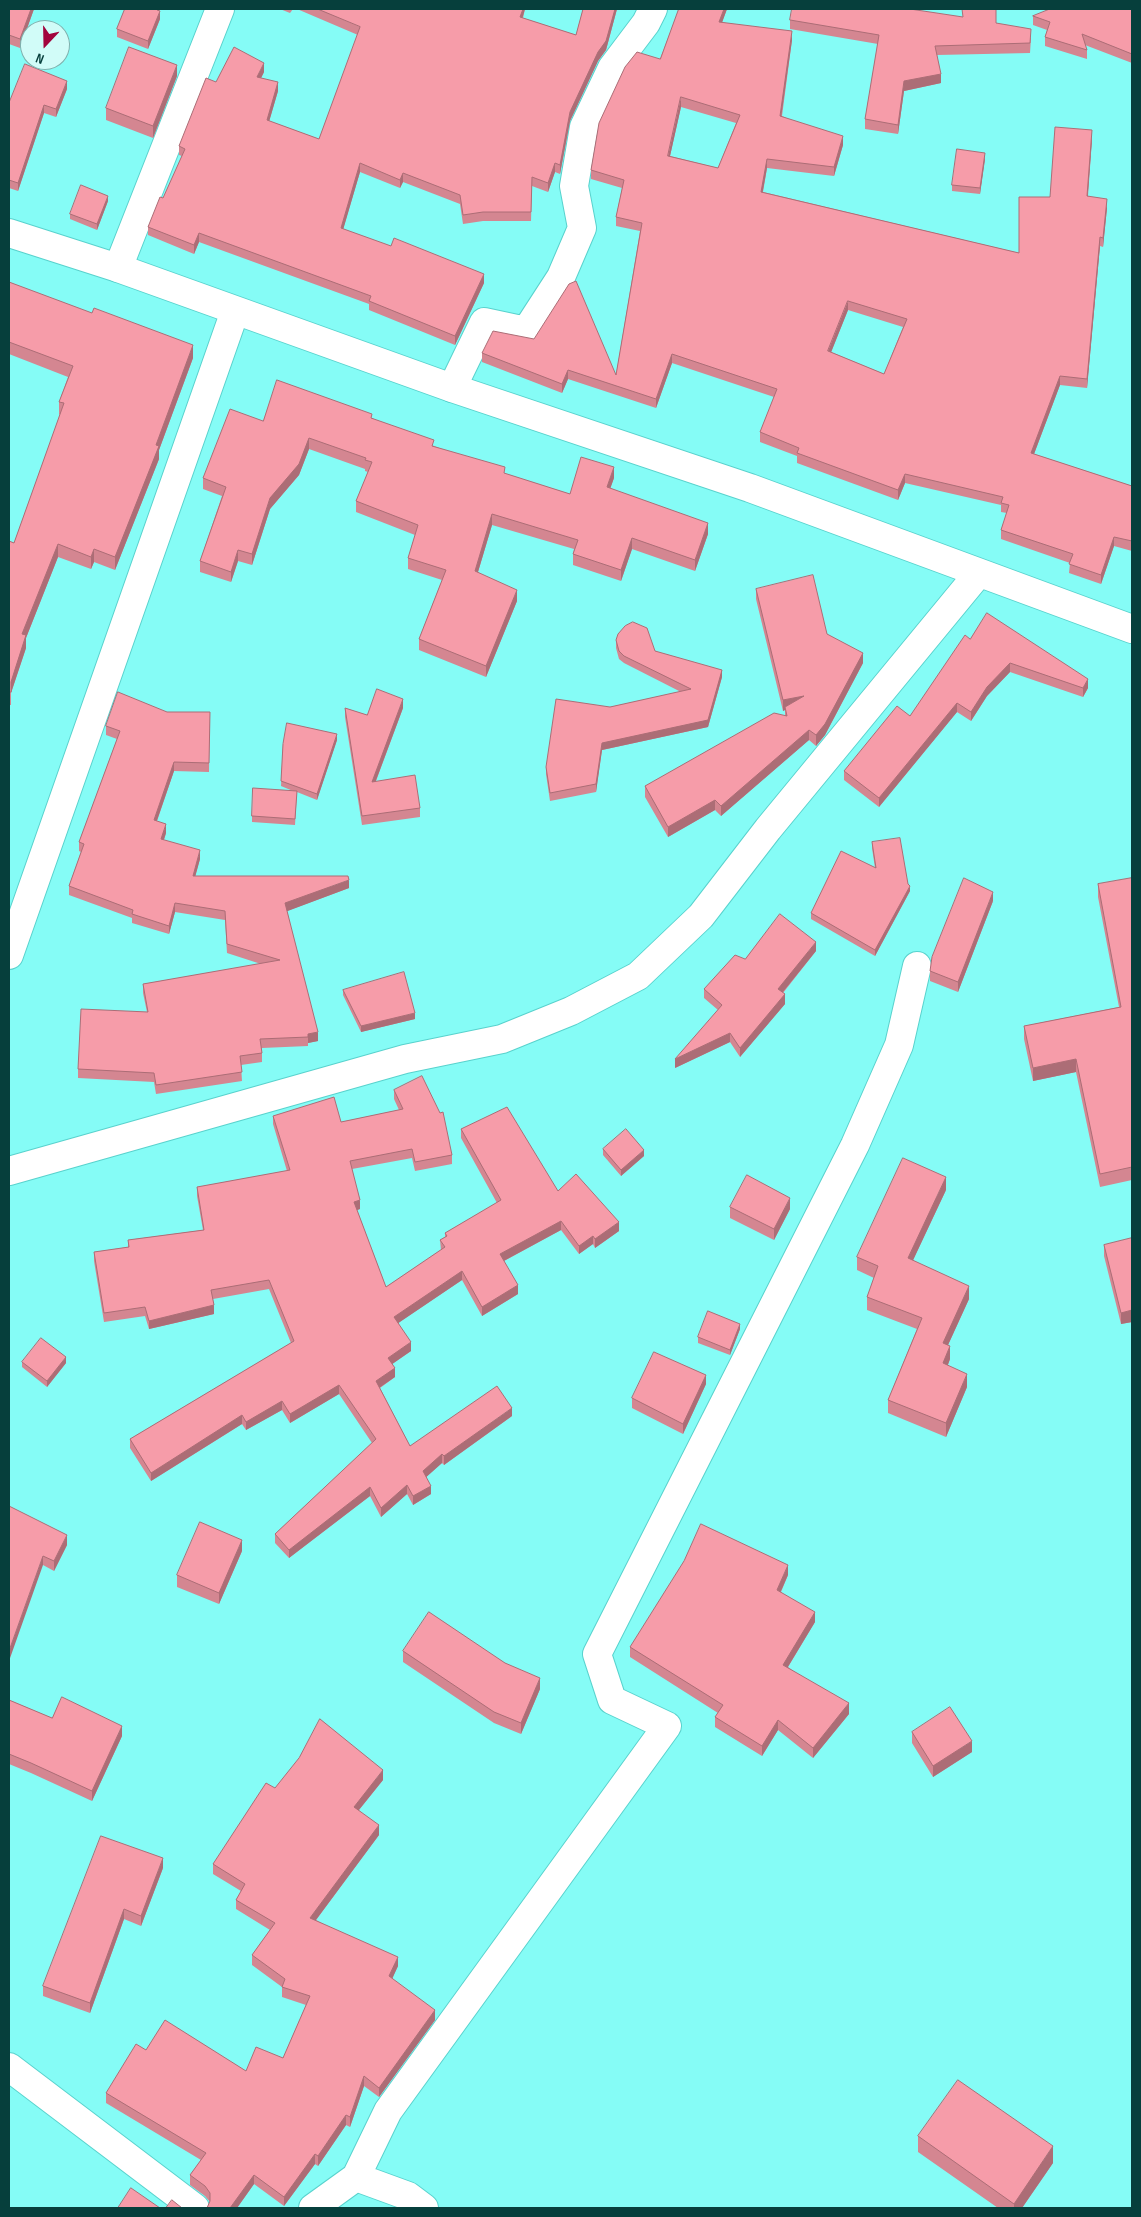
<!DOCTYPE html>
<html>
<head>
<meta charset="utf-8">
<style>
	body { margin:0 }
	#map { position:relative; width:1141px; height:2217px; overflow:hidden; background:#85fcf6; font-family:"Sofia Sans Condensed",sans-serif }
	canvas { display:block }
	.frame { position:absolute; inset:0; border:10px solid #063f3c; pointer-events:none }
	.north { position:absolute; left:20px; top:20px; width:50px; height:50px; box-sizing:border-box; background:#d1fcf8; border:1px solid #80b0ad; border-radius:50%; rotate:201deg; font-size:14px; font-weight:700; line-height:20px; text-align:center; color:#063f3c }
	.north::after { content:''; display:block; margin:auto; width:18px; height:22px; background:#a2043d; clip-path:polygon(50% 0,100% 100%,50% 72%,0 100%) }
</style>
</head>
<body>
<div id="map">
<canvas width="1141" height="2217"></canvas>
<div class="frame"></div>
<div class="north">N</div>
</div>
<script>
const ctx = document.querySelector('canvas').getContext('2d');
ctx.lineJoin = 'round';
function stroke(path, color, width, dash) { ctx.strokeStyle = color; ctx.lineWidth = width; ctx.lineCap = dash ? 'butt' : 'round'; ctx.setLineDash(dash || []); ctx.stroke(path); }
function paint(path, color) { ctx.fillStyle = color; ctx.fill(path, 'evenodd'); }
const minor = new Path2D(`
	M118 268 220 9
	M452 388 484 322 526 331 561 277 582 228 574 186 584 127 612 68 646 23 653 9
	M9 955 235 311
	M9 1171 405 1059 502 1039 571 1011 638 976 701 916 768 829 978 574
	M9 2067 195 2208
	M356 2177 388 2111 667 1726 612 1700 597 1654 855 1145 899 1045 917 966
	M313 2208 356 2177 408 2196 424 2208`);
const tertiary = new Path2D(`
	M9 233 118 268 452 388 750 488 1132 629`);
stroke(minor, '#59d2cd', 30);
stroke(tertiary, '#59d2cd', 30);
stroke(minor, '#fff', 28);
stroke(tertiary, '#fff', 28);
paint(new Path2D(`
	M9 9H34L20 48 9 44Z
	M125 9H160L159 11 160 19 148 49 117 37V29Z
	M280 9H293L290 13Z
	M297 9H525L523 18 576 35 583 9H617L606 50 598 61 570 121 560 174 555 172 548 192 532 186 531 221H483L463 224 460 204 403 182 400 188 360 172 343 229 484 283 455 345 369 310V304L199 242 194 254 148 235V227L163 198 182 156 179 155V146L216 82 264 72 261 78 278 91 269 121 319 139 358 35Z
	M679 9H727L722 22 792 40 782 116 843 145 834 176 767 168 763 192 1019 253 1050 197 1092 139 1088 196 1107 208 1103 247 1100 246 1087 388 1060 385 1034 454 1132 486V551L1114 546 1101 584 1069 573 1070 563 1001 539V530L1007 513 1001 512V505L905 483 898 500 797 463V456L760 442V432L774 397 672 363 656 408 568 379 562 393 482 362V353L616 375 640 231 616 226V217L622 188 591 179V170L660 59ZM681 107 736 123 718 168 670 156ZM848 310 903 327 884 374 831 352Z
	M1132 9V63L1085 45 1087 50V59L1045 46V37L1047 30 1033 25V16Z
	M790 20 996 23 1031 38 1030 53 937 55 941 83 904 91 898 134 865 129V119L878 44 790 29Z
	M177 76 153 138 106 120V108Z
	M67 89 56 117 44 113 18 191 9 188V103Z
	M985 159 980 194 952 191V185Z
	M108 201 97 230 70 219V214Z
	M9 282 193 358 159 450V459L115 570 94 562 91 569 58 557 26 638V648L11 693V705H9V541L14 543 60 415 59 414V402L68 377 9 354Z
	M372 418 434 446 505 474 570 494 614 478 610 488 708 534 695 571 632 549 621 581 573 565V554L574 549 492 525 478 572 517 601 486 677 419 650V639L442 580 408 569V558L415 535 356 512V501L368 472 365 471V469L309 449 299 475 270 509 252 565 238 561 231 582 200 572V561L222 496 203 489V478L263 421Z
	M756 589 827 634 863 663 825 735 816 746 809 740 721 816 715 810 668 837 645 797V786L785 716V710L783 711 756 599Z
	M970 639 1088 688 1083 697 1010 672 987 696 971 721 957 712 879 807 844 780V771L910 716Z
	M616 640 655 651 722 677 708 727 602 750 596 792 550 801 546 774V767L610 707 681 692 624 663 619 659 616 648Z
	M345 708 367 715 403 708 376 781 420 808V817L362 825 345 717Z
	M167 712H210L209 772 174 771 157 821 166 833 164 840 200 859 195 876 349 888 287 911 318 1041 308 1043V1046L262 1048V1062L241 1065 242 1081 156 1094 154 1082 78 1078V1069L147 1012 143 993V984L261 964 227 953 225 920 175 912 169 934 132 923V918L69 895V886L81 852 79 851V842L117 739 106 735V726Z
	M337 740 317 800 297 792 295 825 252 822V816L293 791 281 786 283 744Z
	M872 842 908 884 910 891 875 956 811 919V913L875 868 872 848Z
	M1132 878V1180L1100 1187 1076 1072 1033 1081 1024 1039V1026L1119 1007 1098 897V884Z
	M993 901 958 992 930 981V971Z
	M816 951 783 993 785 1004 740 1057 730 1042 675 1068 718 1010 704 998V989L745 959Z
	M343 990 415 1019 361 1032 343 995Z
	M394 1090 452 1155V1164L415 1171 412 1158 352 1169 360 1209 357 1210 386 1287 441 1250 440 1240 445 1237V1233L497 1203 461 1138V1129L558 1191 619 1231 595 1248 593 1244 579 1254 561 1230 504 1261 518 1294 482 1316 462 1280 398 1323 411 1351 392 1364 395 1377 380 1388 410 1446 512 1416 444 1465 442 1463 426 1477 431 1494 413 1505 407 1494 381 1517 370 1496 289 1558 275 1543V1534L372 1443 339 1394 290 1423 282 1410 246 1430 242 1424 151 1481 130 1448V1439L291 1343 269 1289 213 1299 214 1314 149 1329 145 1316 104 1322 94 1261V1252L128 1247V1240L203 1230 197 1196V1187L287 1171 273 1124V1116L341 1122 399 1110 394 1099Z
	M603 1149 644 1156 621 1176 603 1155Z
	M946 1190 913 1260 969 1299 948 1345 950 1359 948 1365 967 1387 946 1437 888 1413V1400L917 1329 867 1310V1297L874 1278 857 1270V1257Z
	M730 1207 790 1209 774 1240 730 1218Z
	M1132 1238V1322L1121 1324 1104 1256V1245Z
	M740 1329 730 1355 698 1343V1337Z
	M22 1362 66 1363 47 1387 22 1367Z
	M706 1384 683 1434 632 1408V1398Z
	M9 1506 67 1545 54 1571 43 1565Z
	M242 1551 219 1604 177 1587V1575Z
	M788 1575 781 1592 815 1622 788 1667 849 1714 813 1758 778 1730 762 1756 715 1727V1717L718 1713 630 1657V1647Z
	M403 1651 505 1663 540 1689 521 1734 494 1723 403 1662Z
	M9 1700 52 1718 122 1736 92 1801 31 1773 9 1764Z
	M912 1732 972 1752 933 1777 912 1743Z
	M383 1780 359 1810 379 1835 316 1920 398 1966 392 1978 435 2020 379 2097 364 2086 350 2127 346 2125 318 2166 315 2164 284 2206 254 2184 237 2208H207L210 2202 205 2196 190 2185V2175L201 2160 106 2103V2093L146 2050 246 2071 283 2058 306 2005 282 1997V1987L252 1965V1955L270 1930 236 1909V1900L241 1891 213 1874V1864L275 1788Z
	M163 1868 141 1926 124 1919 90 2013 43 1996V1986Z
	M918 2136 1053 2163 1022 2208H998L918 2152Z`), '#d48691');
paint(new Path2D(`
	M31 9H34L20 48V39Z
	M523 9H525L520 26V17Z
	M615 9H617L606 50 598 61 570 121 560 174V165L570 112Z
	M724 9H727L719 31V22Z
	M160 11V19L148 49V41Z
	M792 31V40L780 125V116Z
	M264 63V72L257 86V77Z
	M177 65V76L153 138V126Z
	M941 74V83L904 91 898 134V125L904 81Z
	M67 81V89L56 117V109Z
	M278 82V91L267 129V120Z
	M681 97V107L668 165V156Z
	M44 105V113L18 191V183Z
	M1092 130V139L1087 205V196Z
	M843 136V145L834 176V167Z
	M985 153V159L980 194V188Z
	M767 159V168L761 201V192Z
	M360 163V172L341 237V228Z
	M555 163V172L548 192V183Z
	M403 173V182L400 188V180Z
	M108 196V201L97 230V224Z
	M1107 199V208L1103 247V238Z
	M199 233V242L194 254V245Z
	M1100 237V246L1087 388V379Z
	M484 274V283L455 345V336Z
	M848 301V310L828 360V351Z
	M193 345V358L159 450V459L115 570V557L156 445Z
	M672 354V363L656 408V399Z
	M568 370V379L562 393V384Z
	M1060 376V385L1031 462V453Z
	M309 438V449L299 475 270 509 252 565V554L270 498Z
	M614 467V478L607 498V487Z
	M905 474V483L898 500V490Z
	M492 514V525L475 582V571Z
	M708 523V534L695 571V560Z
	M1114 537V546L1101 584V575Z
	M632 538V549L621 581V570Z
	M58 544V557L26 638V648L11 693V682L22 634Z
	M94 549V562L91 569V557Z
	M238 550V561L231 582V572Z
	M517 590V601L486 677V666Z
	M863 653V663L825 735 816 746V735Z
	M1010 663V672L987 696 971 721V712L987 687Z
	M722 670V677L708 727 602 750 596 792V784L602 743Z
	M1088 679V688L1083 697V688Z
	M804 696 785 707V710L783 711V700Z
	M403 699V708L372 791V782Z
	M957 703V712L879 807V798Z
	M809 730V740L721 816V806Z
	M337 734V740L317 800V794Z
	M174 762V771L154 829V820Z
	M715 800V810L668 837V827Z
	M166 824V833L161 848V839Z
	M200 850V859L193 885V876Z
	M349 880V888L285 912V903Z
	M910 886V891L875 956V950Z
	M993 892V901L958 992V982Z
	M175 903V912L169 934V926Z
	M816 942V951L778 998V989Z
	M785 994V1004L740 1057V1048Z
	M415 1013V1019L361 1032V1026Z
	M318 1032V1041L308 1043V1034Z
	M730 1033V1042L675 1068V1059Z
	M1076 1059V1072L1033 1081V1068Z
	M644 1150V1156L621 1176V1170Z
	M946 1177V1190L908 1271V1258Z
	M790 1198V1209L774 1240V1229Z
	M360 1200V1209L354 1211V1202Z
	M561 1221V1230L500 1263V1254Z
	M619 1222V1231L595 1248V1239Z
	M593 1236V1244L579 1254V1246Z
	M462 1271V1280L394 1326V1317Z
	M518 1285V1294L482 1316V1307Z
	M969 1286V1299L943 1356V1343Z
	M214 1305V1314L149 1329V1321Z
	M1132 1310V1322L1121 1324V1313Z
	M740 1324V1329L730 1355V1350Z
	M411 1342V1351L388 1367V1358Z
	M950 1346V1359L943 1377V1363Z
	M66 1357V1363L47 1387V1381Z
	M395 1368V1377L376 1390V1381Z
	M967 1374V1387L946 1437V1423Z
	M706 1375V1384L683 1434V1424Z
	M339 1385V1394L290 1423V1414Z
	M282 1401V1410L246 1430V1422Z
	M512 1408V1416L444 1465V1456Z
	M242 1415V1424L151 1481V1473Z
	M442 1454V1463L423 1480V1471Z
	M407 1485V1494L381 1517V1508Z
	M431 1486V1494L413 1505V1496Z
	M370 1487V1496L289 1558V1550Z
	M67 1535V1545L54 1571V1561Z
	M242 1540V1551L219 1604V1593Z
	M43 1556V1565L9 1661V1651Z
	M788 1565V1575L777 1600V1590Z
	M815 1612V1622L783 1675V1665Z
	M540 1678V1689L521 1734V1723Z
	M849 1703V1714L813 1758V1748Z
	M778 1720V1730L762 1756V1746Z
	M122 1726V1736L92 1801V1791Z
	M972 1741V1752L933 1777V1766Z
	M383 1770V1780L354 1816V1807Z
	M379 1825V1835L310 1928V1918Z
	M163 1858V1868L141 1926V1916Z
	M124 1909V1919L90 2013V2003Z
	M398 1957V1966L389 1986V1976Z
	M435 2010V2020L379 2097V2088Z
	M364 2076V2086L350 2127V2117Z
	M346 2115V2125L318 2166V2156Z
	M1053 2146V2163L1022 2208H1014V2204Z
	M315 2154V2164L284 2206V2197Z
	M254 2175V2184L237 2208H230Z`), '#ac6d76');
const building = new Path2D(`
	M9 9H31L20 39 9 35Z
	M125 9H157V10L160 11 148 41 117 29Z
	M318 9H523L520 17 576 35 583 9H615L606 41 598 52 570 112 560 165 555 163 548 183 532 177 531 212H483L463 215 460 195 403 173 400 180 360 163 341 228 391 246 394 238 484 274 455 336 369 301 371 296 199 233 194 245 148 227 160 197 163 198 185 149 179 146 206 78 216 82 234 47 264 63 257 77 278 82 267 120 319 139 360 27Z
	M679 9H724L719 22 792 31 780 116 843 136 834 167 767 159 761 192 1019 253V197H1050L1055 127 1092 130 1087 196 1107 199 1103 238 1100 237 1087 379 1060 376 1031 453 1132 486V541L1114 537 1101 575 1069 564 1073 554 1001 530 1009 505 1001 503 1003 497 905 474 898 490 797 453 799 448 760 432 777 389 672 354 656 399 568 370 562 384 482 353 493 331 534 339 569 284 576 281 616 375 642 223 616 217 624 180 591 170 599 123 625 67 637 52 660 59ZM681 97 740 115 718 168 668 156ZM848 301 907 319 884 374 828 351Z
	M792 9H910L963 17 962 9H996V23L1031 29 1030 43 935 46 941 74 904 81 898 125 865 119 879 35 790 20Z
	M1050 9H1132V54L1082 34 1087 50 1045 37 1050 22 1033 16Z
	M129 47 177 65 153 126 106 108Z
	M25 64 67 81 56 109 44 105 18 183 9 180V103Z
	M957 149 985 153 980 188 952 185Z
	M81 185 108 196 97 224 70 214Z
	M9 282 92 313 94 308 193 345 156 445 159 446 115 557 94 549 91 557 58 544 22 634 26 635 11 682V692H9V541L14 543 64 403 59 402 73 366 9 342Z
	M277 380 372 414 371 418 434 440 432 446 505 467 504 473 570 494 581 457 614 467 607 487 708 523 695 560 632 538 621 570 573 554 578 540 492 514 475 571 517 590 486 666 419 639 446 570 408 558 418 525 356 501 372 462 365 460 366 458 309 438 299 464 270 498 252 554 238 550 231 572 200 561 226 487 203 478 230 409 263 421Z
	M813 575 827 634 863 653 825 724 816 735 809 730 721 806 715 800 668 827 645 786 774 713 787 716 785 707 804 696 783 700 756 589Z
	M987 613 1088 679 1083 688 1010 663 987 687 971 712 957 703 879 798 844 771 897 706 910 716 965 635 970 639Z
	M633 622 647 628 655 651 722 670 708 720 602 743 596 784 550 793 546 767 556 699 610 707 691 689 624 656 619 651 616 640 618 634 625 626Z
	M377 689 403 699 372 782 415 775 420 808 362 816 345 708 367 715Z
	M118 692 167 712H210L209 763 174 762 154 820 166 824 161 839 200 850 193 876H348L349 880 285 903 318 1032 308 1034V1037L260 1039 262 1053 240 1056 242 1072 156 1085 154 1073 78 1069 81 1009 148 1012 143 984 280 960 227 944 225 911 175 903 169 926 132 914 133 910 69 886 84 844 79 842 120 731 106 726Z
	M287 723 337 734 317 794 281 781 283 744Z
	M253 788 297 791 295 819 252 816Z
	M900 838 908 884 910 886 875 950 811 913 841 851 876 868 872 842Z
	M964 878 993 892 958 982 930 971 932 957Z
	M1132 878V1167L1100 1174 1076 1059 1033 1068 1024 1026 1121 1007 1098 884Z
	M780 914 816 942 778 989 785 994 740 1048 730 1033 675 1059 722 1005 704 989 735 955 745 959Z
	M404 972 415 1013 361 1026 343 990Z
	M422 1076 440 1113 443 1112 452 1155 415 1162 412 1149 350 1161 360 1200 354 1202 386 1287 445 1247 440 1240 447 1236 445 1233 501 1200 461 1129 507 1107 558 1191 576 1174 619 1222 595 1239 593 1236 579 1246 561 1221 500 1254 518 1285 482 1307 462 1271 394 1317 411 1342 388 1358 395 1368 376 1381 410 1446 497 1386 512 1408 444 1456 442 1454 423 1471 431 1486 413 1496 407 1485 381 1508 370 1487 289 1550 275 1534 376 1439 339 1385 290 1414 282 1401 246 1422 242 1415 151 1473 130 1439 294 1341 269 1280 211 1290 214 1305 149 1321 145 1307 104 1313 94 1252 129 1247 128 1240 204 1230 197 1187 290 1170 273 1116 334 1097 341 1122 403 1109 394 1090Z
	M626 1129 644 1150 621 1170 603 1149Z
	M903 1158 946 1177 908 1258 969 1286 943 1343 950 1346 943 1363 967 1374 946 1423 888 1400 922 1318 867 1297 878 1266 857 1257Z
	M747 1175 790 1198 774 1229 730 1207Z
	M1132 1238V1310L1121 1313 1104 1245Z
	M708 1311 740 1324 730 1350 698 1337Z
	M41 1338 66 1357 47 1381 22 1362Z
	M654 1352 706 1375 683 1424 632 1398Z
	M9 1506 67 1535 54 1561 43 1556 9 1651Z
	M200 1522 242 1540 219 1593 177 1575Z
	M701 1524 788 1565 777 1590 815 1612 783 1665 849 1703 813 1748 778 1720 762 1746 715 1717 723 1705 630 1647 684 1561Z
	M429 1612 505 1663 540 1678 521 1723 494 1712 403 1651Z
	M62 1697 122 1726 92 1791 31 1763 9 1754V1700L52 1718Z
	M950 1707 972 1741 933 1766 912 1732Z
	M320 1719 383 1770 354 1807 379 1825 310 1918 398 1957 389 1976 435 2010 379 2088 364 2076 350 2117 346 2115 318 2156 315 2154 284 2197 254 2175 230 2208H207L210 2201V2193L205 2186 190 2175 206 2153 106 2093 136 2044 146 2050 165 2020 246 2071 256 2047 283 2058 310 1996 282 1987 285 1979 252 1955 275 1923 236 1900 245 1884 213 1864 266 1783 275 1788 299 1758Z
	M101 1836 163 1858 141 1916 124 1909 90 2003 43 1986Z
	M958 2080 1053 2146 1014 2204 918 2136Z
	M131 2188 160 2208H118Z
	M172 2200 182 2208H166Z`);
paint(building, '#f69ca9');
stroke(building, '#ac6d76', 1);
</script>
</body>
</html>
